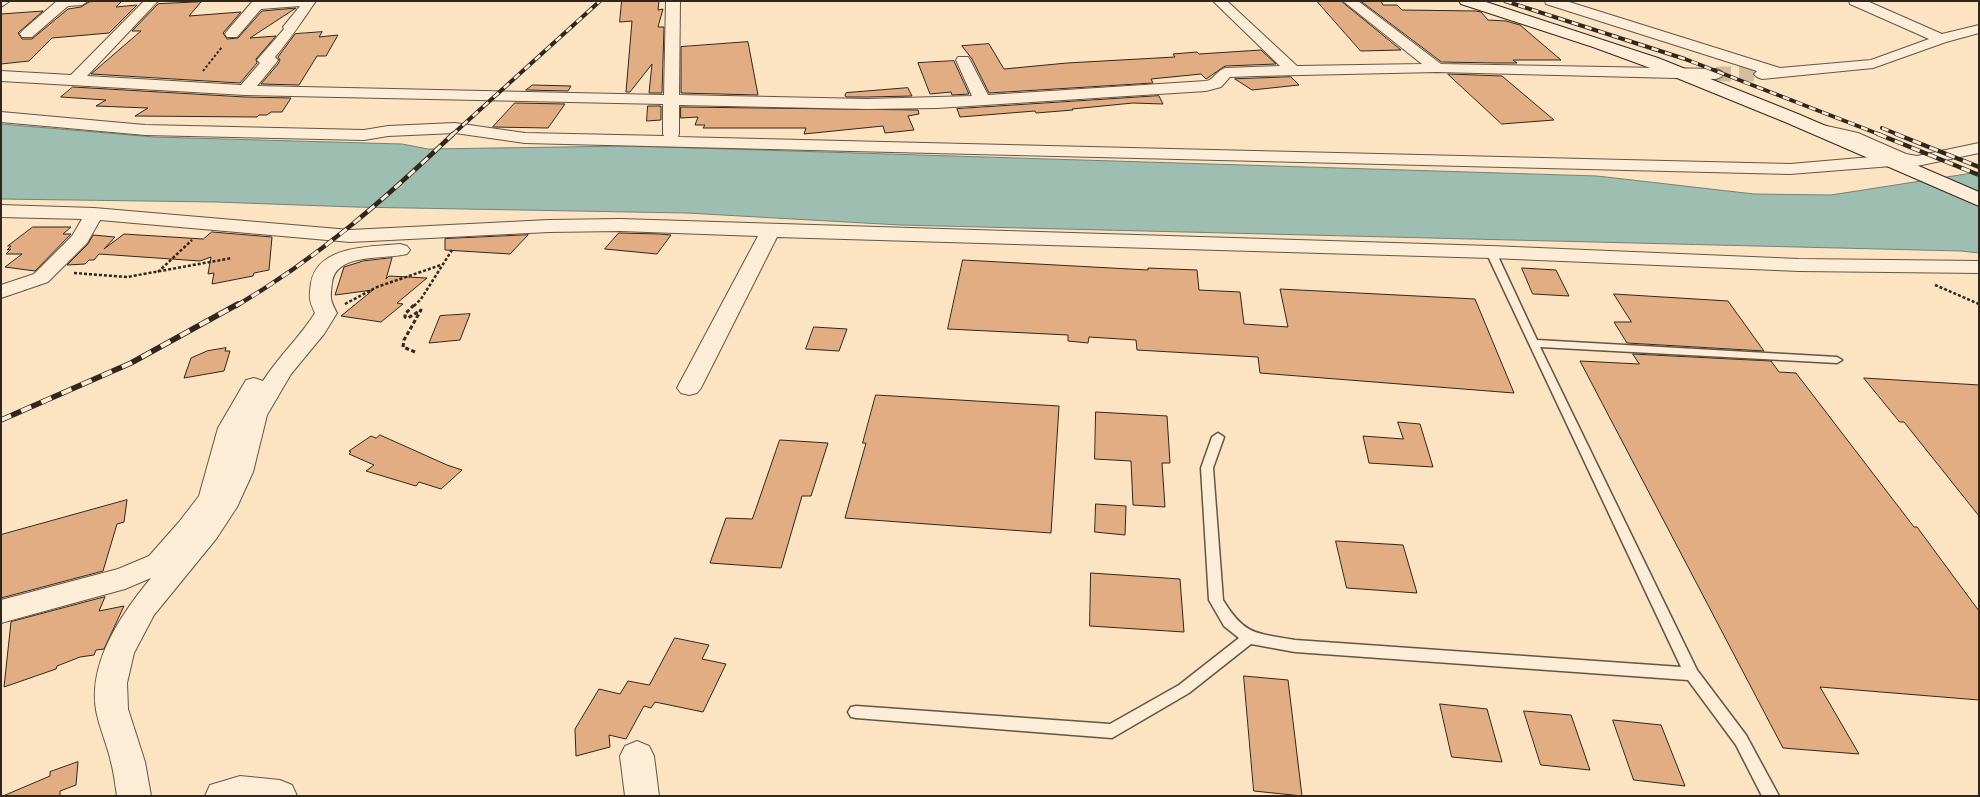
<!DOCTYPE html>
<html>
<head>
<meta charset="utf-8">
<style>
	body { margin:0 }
	#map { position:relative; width:1980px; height:797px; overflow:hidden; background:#fce3c1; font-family:"IM FELL French Canon",serif }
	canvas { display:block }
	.frame { position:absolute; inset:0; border:2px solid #2f271e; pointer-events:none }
</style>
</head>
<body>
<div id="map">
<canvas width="1980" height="797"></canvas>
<div class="frame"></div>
</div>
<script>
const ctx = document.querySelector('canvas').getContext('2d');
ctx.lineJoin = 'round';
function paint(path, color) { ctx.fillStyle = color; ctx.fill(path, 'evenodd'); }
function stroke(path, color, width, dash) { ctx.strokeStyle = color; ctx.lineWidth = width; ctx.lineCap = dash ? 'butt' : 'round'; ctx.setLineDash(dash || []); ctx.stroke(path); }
const water = new Path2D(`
	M1 124 154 137 402 144 428 149 630 146 1597 176 1754 194 1831 195 1979 172V253L1961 251 900 225 687 213 354 207 216 202 1 199Z`);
paint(water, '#9fbeb2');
stroke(water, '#728277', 1);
const building = new Path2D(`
	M102 1H122L116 7 137 5 109 33 52 38 29 61 1 64V14L43 11 18 33 22 39H32L68 9 81 7 89 2Z
	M622 1H659L658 10 663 9 658 27H664L662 93H649L652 64 630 92H626L632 21 620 22Z
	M1317 1H1341L1401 50 1361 51Z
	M1361 1H1381L1383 5H1397L1402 10 1476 11 1481 12 1488 20 1506 21 1520 25 1561 60H1513L1517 63H1497L1442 62Z
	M201 2 189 16 241 12 223 33 227 39 238 38 262 11 296 8 250 38 276 36 256 59 257 63 240 83 91 74 141 31H132L158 4Z
	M322 32 319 37 338 35 326 56H317L299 85 261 84 278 64 280 60 278 57 295 34Z
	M748 42 758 95 681 93V47Z
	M989 44 1004 69 1067 63 1175 57 1173 54 1197 52 1199 54 1261 50 1276 64 1225 66 1206 79 1201 74 1151 79 1153 83 989 93 972 59 962 46Z
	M954 61 969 94 952 95 951 92 930 94 918 63Z
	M1448 74 1502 76 1554 120 1502 124Z
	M1291 77 1299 85 1252 90 1235 79Z
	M533 85 571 86 568 91 526 90Z
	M73 87 245 97 291 98 282 112H271L267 115H259L257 117 135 116 148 108 96 106 106 100 61 97Z
	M908 88 912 96 867 97H846L845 95 846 93Z
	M1159 96 1163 104 1133 103 1072 109 1073 110 1036 113 1035 111 960 117 957 109Z
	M515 103 565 104 548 128 493 127Z
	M648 106H661V120L647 121Z
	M681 107 918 110 919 114 908 116 914 130 885 133 883 126 804 134 806 128H703L705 125H695L698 117 681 118Z
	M33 227H71L63 234H71L35 271 5 267 22 254H6L11 249 7 250 11 246H8Z
	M212 232 272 237 269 270 254 273 253 276 212 284 214 273 208 274 211 257 200 261 99 254 94 260H89L85 264 67 265 88 244 93 235 115 237 104 249 124 234 203 239Z
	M619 233 660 234 671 235 657 254 605 249Z
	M528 235 510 254 445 250V239Z
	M392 258 386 279 389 276 427 278 397 303 403 304 381 322 341 316 373 290 335 295 344 267 363 261Z
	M963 260 1148 270V268L1197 270 1199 290 1240 292 1244 324 1288 327 1280 289 1475 299 1514 393 1260 373 1258 357 1137 350 1136 340 1089 337 1088 343 1068 341V335L948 329Z
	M1522 268 1556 270 1569 296 1533 294Z
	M1614 294 1728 301 1764 351 1627 343 1614 322H1631Z
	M470 314 460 340 429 343 440 316Z
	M814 327 847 329 839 351 806 349Z
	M226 348 225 351H230L224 371 184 378 191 358 207 351Z
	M1633 354 1771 361 1779 372 1796 373 1914 527H1917L1979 611V700L1820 687 1859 754 1783 748 1580 361 1639 364Z
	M1864 378 1979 385V516L1904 422H1900Z
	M876 395 1059 406 1051 533 845 518 866 443H863Z
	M1096 412 1167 416 1170 463H1162L1165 507 1133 505 1131 461 1095 459Z
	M1398 422 1420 424 1433 467 1369 463 1363 436 1403 439Z
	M380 435 447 465 462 470 441 489 419 482 416 486 366 471 374 465 349 454 351 452 349 451 371 436 376 438Z
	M780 440 828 443 811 496H802L781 568 710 563 726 518 752 519Z
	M127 500 124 522 117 524 103 571 1 598V535Z
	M1096 504 1126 506 1125 535 1095 532Z
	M1336 541 1403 545 1417 593 1347 588Z
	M1091 573 1180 579 1184 632 1090 626Z
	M105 597 99 611 124 606 104 649 96 650 94 655 80 657 57 666 56 669 4 687 11 622Z
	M675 638 709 645 702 659 726 664 703 712 655 702 651 708 644 706 626 739 609 735 610 747 576 756 575 729 599 689 620 694 628 681 649 685Z
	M1244 676 1288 680 1302 796 1254 791Z
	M1440 704 1487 709 1502 762 1452 757Z
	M1524 711 1571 715 1590 770 1541 765Z
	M1613 720 1661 725 1685 786 1634 780Z
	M78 762 76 785 60 791V796H3L50 776V772Z`);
paint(building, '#e3ad84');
stroke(building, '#2f271e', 1);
stroke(new Path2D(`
	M1716 74H1756`), '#d3bda0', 15, [15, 8]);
const lane = new Path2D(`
	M1491 249 1496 252 1537 340 1837 357 1842 360 1837 363 1540 347 1697 670 1746 735 1779 796H1762L1736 745 1688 680 1295 652 1251 644 1189 693 1112 738 856 718 851 717 848 712 851 707 856 706 1110 724 1179 685 1239 638 1224 626 1209 600 1201 468 1212 437 1218 433 1224 437 1213 468 1223 600C1245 636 1256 633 1295 640L1681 667 1486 252Z`);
const street = new Path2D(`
	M1 1H10L1 7Z
	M57 1H88L82 5 68 6 32 37H22L20 34 22 31Z
	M144 1H158L87 76 241 85 260 63 257 60 284 29 283 27 300 6 261 9 237 37H227L225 34 227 31 252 2 316 1C302 21 291 38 275 57L278 60 276 63 257 86 664 95 666 1H680L679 95 867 99 972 96 956 60 958 57H968L970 60 988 95 1206 81C1214 80 1216 71 1225 68L1280 66 1213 1H1227L1297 66 1422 64 1343 1H1358L1441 64 1716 69 1721 71 1724 74 1721 77 1716 79 1437 72 1255 76 1230 77 1221 87 1206 91 937 108 867 109 679 105V134L678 137 1790 164 1883 156 1846 141 1812 133 1810 129 1812 125 1818 124 1858 133 1906 154 1917 156 1979 143V153L1917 166 1899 163 1892 166 1790 174 525 143 455 133 388 136 364 140 145 135 1 122V112L145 125 364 130 388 126 455 123 525 133 664 136 663 134V104L245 95 1 81V71L71 75Z
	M1545 1H1566L1780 68 1871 60 1929 39 1850 4 1849 1H1867L1942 34 1979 25V33L1946 42 1873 68 1762 79 1757 77 1754 74 1757 71 1546 4Z
	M1 205 94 208 350 230 549 220 620 219 1491 246 1799 259 1979 261V273L1799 271 1491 258 777 237 701 388 697 393 689 395 681 393 677 388 758 236 620 231 549 232 350 242 100 220 87 243 48 282 1 298V285L34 274 72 236 82 219 1 217Z
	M400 244 407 246 410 250 407 254C384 260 336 252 332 283 330 298 330 300 337 313L324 334 291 374 267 415 253 472 237 507 216 539 154 615 134 653 127 683 128 709 145 762 151 796H117C115 784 114 773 111 762 107 744 99 727 96 710 88 662 122 613 151 578L125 589 1 623V600L118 569 149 556 179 522 199 496 218 428 246 380 254 378 263 381C278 357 300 337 315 313 309 300 309 298 311 283 318 245 370 247 400 244Z
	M637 741 649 746 654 756 659 796H625L620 756 625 746Z
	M240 776 280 780 292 785 297 796H205L210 785Z`);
const secondary = new Path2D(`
	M1459 1H1483L1658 58 1798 114 1979 192V206L1785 122 1672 76 1593 47 1461 4Z`);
stroke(lane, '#625647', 3);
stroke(street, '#625647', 2);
stroke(secondary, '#2f271e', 2);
stroke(new Path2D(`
	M203 71 222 47`), '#2f271e', 2, [2.5, 2]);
stroke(new Path2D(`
	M158 272 192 240
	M74 273 127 277 232 258
	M1935 285 1979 304
	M345 304 377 287 441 265
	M414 306 421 299 452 250`), '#2f271e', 2.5, [3, 2]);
stroke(new Path2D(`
	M415 352 403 347 404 340 421 310 408 318 405 317V314L415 304`), '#2f271e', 3, [4, 2.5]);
paint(lane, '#fdedd7');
paint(street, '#fdedd7');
paint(secondary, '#fdedd7');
const railFar2 = new Path2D(`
	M1505 1 1685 59 1881 135
	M1882 128 1899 135
	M452 135 600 1`);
const railFar1 = new Path2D(`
	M1878 134 1979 175
	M1896 134 1979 167
	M236 306C319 257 384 200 453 134`);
const rail = new Path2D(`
	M1 420 131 363 238 304`);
stroke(railFar2, '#2f271e', 4);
stroke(railFar1, '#2f271e', 4.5);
stroke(rail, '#2f271e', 5.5);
stroke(railFar2, '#fdedd7', 2.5, [7]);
stroke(railFar1, '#fdedd7', 3, [9]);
stroke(rail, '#fdedd7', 4, [11]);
</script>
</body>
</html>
